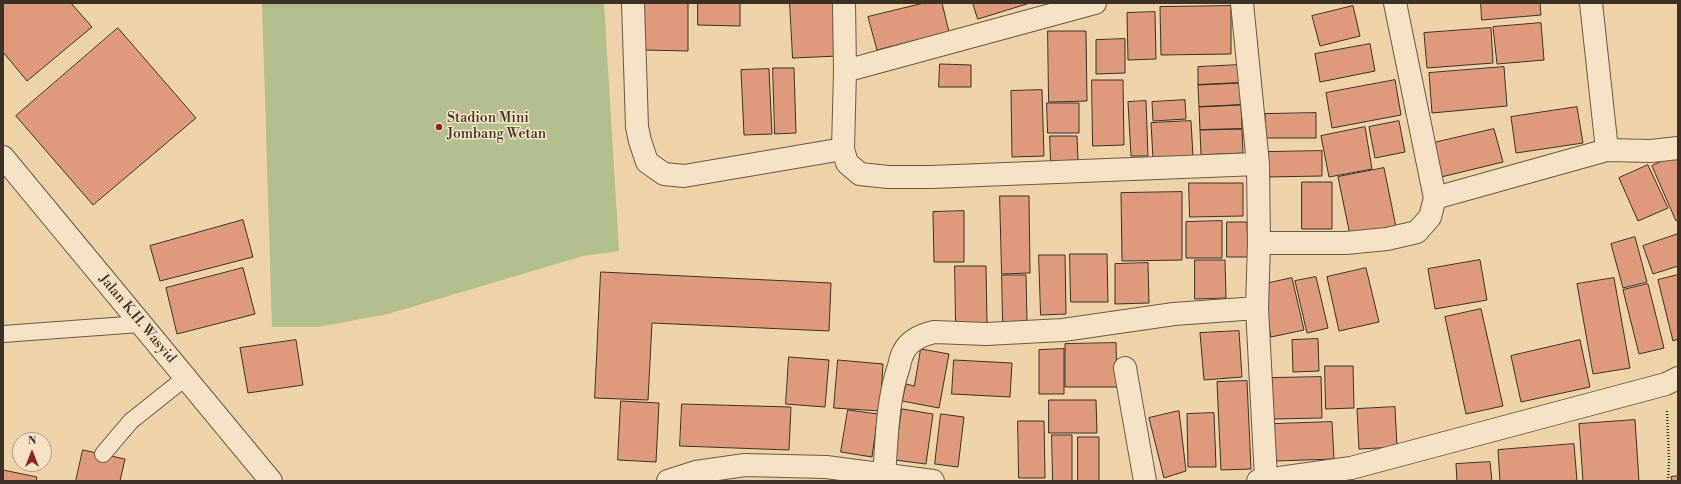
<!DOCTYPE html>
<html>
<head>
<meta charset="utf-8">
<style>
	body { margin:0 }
	#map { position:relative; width:1681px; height:484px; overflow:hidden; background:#efd3a8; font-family:"Libre Bodoni",serif }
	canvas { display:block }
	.frame { position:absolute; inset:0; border:4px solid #3b3126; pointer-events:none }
	.north { position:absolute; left:12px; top:432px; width:40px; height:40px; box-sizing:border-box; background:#f5e2c6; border:1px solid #ab9b86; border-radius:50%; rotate:0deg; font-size:11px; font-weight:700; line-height:16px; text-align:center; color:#3b3126 }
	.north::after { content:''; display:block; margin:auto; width:14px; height:18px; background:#8f2418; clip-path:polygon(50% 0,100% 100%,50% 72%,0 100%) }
</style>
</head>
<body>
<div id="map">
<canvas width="1681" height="484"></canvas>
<div class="frame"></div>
<div class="north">N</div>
</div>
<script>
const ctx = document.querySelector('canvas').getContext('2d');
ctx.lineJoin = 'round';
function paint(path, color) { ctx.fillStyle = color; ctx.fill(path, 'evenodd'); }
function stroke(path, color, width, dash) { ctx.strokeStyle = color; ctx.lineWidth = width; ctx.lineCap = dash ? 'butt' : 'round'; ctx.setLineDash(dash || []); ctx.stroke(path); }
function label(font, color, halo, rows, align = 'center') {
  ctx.font = font + ' "Libre Bodoni",serif'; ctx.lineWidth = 3; ctx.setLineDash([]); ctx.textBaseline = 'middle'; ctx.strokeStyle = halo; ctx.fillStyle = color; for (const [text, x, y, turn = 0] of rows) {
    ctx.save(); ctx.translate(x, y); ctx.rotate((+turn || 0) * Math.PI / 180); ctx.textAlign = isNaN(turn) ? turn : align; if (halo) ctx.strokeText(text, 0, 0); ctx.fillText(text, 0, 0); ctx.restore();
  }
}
paint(new Path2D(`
	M262 3H604L619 251 583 256 388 314 318 327H272Z`), '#b2be8c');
const building = new Path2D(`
	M3 3H71L92 27 27 81 3 52Z
	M644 3H688V51L643 50Z
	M698 3H740V26L698 25Z
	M790 3H835L838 56 793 58Z
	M924 3H942L949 32 877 50 868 17Z
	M973 3H1030L978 19Z
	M1481 3H1540L1541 15 1482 20Z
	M1231 6V54L1161 55 1160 7Z
	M1353 6 1360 36 1320 46 1312 16Z
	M1155 12 1156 59 1128 60 1127 13Z
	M1541 23 1544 60 1497 64 1493 27Z
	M118 28 196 118 93 205 16 116Z
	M1491 28 1493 63 1427 68 1424 33Z
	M1048 31H1086L1087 101 1049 102Z
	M1125 39V73L1096 74V40Z
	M1370 44 1375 71 1320 82 1315 54Z
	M940 64 971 65V87H939Z
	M1240 65V83L1198 85V67Z
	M1504 67 1507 106 1432 113 1429 73Z
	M773 68H794L796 133 775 134Z
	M769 69 772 134 744 135 741 70Z
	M1092 80H1123L1124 145 1093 146Z
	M1395 80 1401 115 1332 128 1326 93Z
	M1240 83 1241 105 1199 107 1198 85Z
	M1042 90 1044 156 1012 157 1011 91Z
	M1185 100 1186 119 1153 121 1152 102Z
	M1146 101 1148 156H1131L1128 102Z
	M1047 103H1079V133H1048Z
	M1241 105 1242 129 1200 130 1199 107Z
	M1577 107 1583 143 1516 153 1511 117Z
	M1316 113V138H1266L1265 114Z
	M1191 121 1193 156 1153 159 1151 123Z
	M1399 121 1405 152 1375 158 1369 127Z
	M1365 127 1372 169 1329 177 1321 136Z
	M1242 129 1243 153 1201 155 1200 130Z
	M1494 129 1503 162 1437 178 1429 144Z
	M1050 136H1077L1078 161H1051Z
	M1322 151V176L1267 177 1266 152Z
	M1678 154V220L1676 221 1652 166Z
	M1648 165 1668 208 1638 221 1619 178Z
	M1384 168 1396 227 1350 235 1338 177Z
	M1302 182H1332V229H1302Z
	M1189 183H1243V216L1190 217Z
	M1182 192V260L1122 261 1121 193Z
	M1000 196H1029L1030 273 1002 274Z
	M964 211V262H934L933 212Z
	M243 220 253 257 160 281 150 246Z
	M1222 221V258H1186V222Z
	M1227 222H1247L1248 257H1227Z
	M1678 234V266L1653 274 1643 246Z
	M1635 237 1647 282 1623 288 1611 244Z
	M1070 254H1107L1108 302H1071Z
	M1039 255H1065L1066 314 1041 315Z
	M1195 260H1225L1226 298 1195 299Z
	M1480 260 1487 300 1435 309 1428 269Z
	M1148 263 1149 303 1115 304V264Z
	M955 266H986L987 324 956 325Z
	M243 268 255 314 177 334 166 288Z
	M1366 268 1379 322 1339 331 1327 277Z
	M601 272 831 283 829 331 652 323 648 400 595 398Z
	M1002 275H1026L1027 322H1003Z
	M1678 275V339L1673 341 1658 280Z
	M1316 277 1328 328 1307 333 1295 281Z
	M1292 278 1304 330 1271 337 1260 285Z
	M1614 278 1630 368 1593 374 1577 284Z
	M1648 284 1664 348 1639 354 1623 290Z
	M1481 309 1503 406 1466 414 1445 317Z
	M1239 331 1242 377 1204 380 1200 333Z
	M1318 339 1319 371 1293 372 1292 340Z
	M296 340 303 385 248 393 240 348Z
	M1580 340 1590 387 1521 402 1511 356Z
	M1116 343 1117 387H1065V344Z
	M921 349 949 354 939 408 902 401 906 384 914 386Z
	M1064 349V394H1039V350Z
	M789 357 829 360 825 407 786 404Z
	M838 360 883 364 880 411 834 408Z
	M954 360 1012 363 1010 397 952 394Z
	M1325 366H1353L1354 408 1326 409Z
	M1321 377 1322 418 1273 419 1272 378Z
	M1247 381 1251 469 1221 470 1217 382Z
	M1049 400H1096L1097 433H1049Z
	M621 401 659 403 656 462 618 460Z
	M682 404 791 407 789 450 680 446Z
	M1395 407 1397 447 1359 449 1357 409Z
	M902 409 933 414 926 464 895 460Z
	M848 410 878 414 872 457 841 452Z
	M1179 411 1186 471 1164 478 1149 418Z
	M1214 413 1216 467H1188L1187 414Z
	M941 414 964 417 958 467 935 464Z
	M1635 420 1639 481H1583L1579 424Z
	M1018 421H1044L1045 478H1019Z
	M1332 422 1334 459 1275 461 1274 424Z
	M1052 435H1072V481H1053Z
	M1078 437H1099V481H1078Z
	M1574 444 1577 481H1500L1498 450Z
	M83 450 125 459 120 481H76Z
	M1490 462 1492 481H1457L1456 464Z
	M3 470 37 477 36 481H3Z
	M1678 476V481H1672L1671 477Z`);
paint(building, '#df9a7b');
stroke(building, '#3b3126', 1);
const service = new Path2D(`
	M3 334 140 324
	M103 454 131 421 185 378`);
const minor = new Path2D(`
	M633 3 637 127 640 141 647 162 664 174 684 176 843 149 845 71 844 3
	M1242 3 1258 164
	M845 71 1095 3
	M843 149 847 163 860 174 888 177H931L1258 164 1259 243 1257 308 1266 479
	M1607 150 1651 151 1678 148
	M3 157 271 481
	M1435 198 1607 150 1591 3
	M1259 243H1346L1387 239 1417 232 1430 217 1435 198 1395 3
	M1125 368 1145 481
	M884 475C887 439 887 401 899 366 900 361 901 356 904 351 910 340 921 335 934 332L986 334 1063 330 1174 314 1257 308
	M668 481 696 472 745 465 826 467 933 481
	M1258 481 1351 468 1666 384 1678 378`);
stroke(service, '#685a46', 18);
stroke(minor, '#685a46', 24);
stroke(new Path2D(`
	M1667 411 1669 461 1668 481`), '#3b3126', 2.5, [1, 2]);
stroke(service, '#f5e2c6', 16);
stroke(minor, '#f5e2c6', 22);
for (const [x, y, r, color] of [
	[439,127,4,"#8f2418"]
]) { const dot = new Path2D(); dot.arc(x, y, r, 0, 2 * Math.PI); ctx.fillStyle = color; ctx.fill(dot); stroke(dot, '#f5e2c6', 1.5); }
label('14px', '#3b3126', '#f5e2c6', [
	["Stadion Mini",447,119],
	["Jombang Wetan",447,135]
], 'left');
label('14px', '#3b3126', '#f5e2c6', [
	["Jalan K.H. Wasyid",137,319,50]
]);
</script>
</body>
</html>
